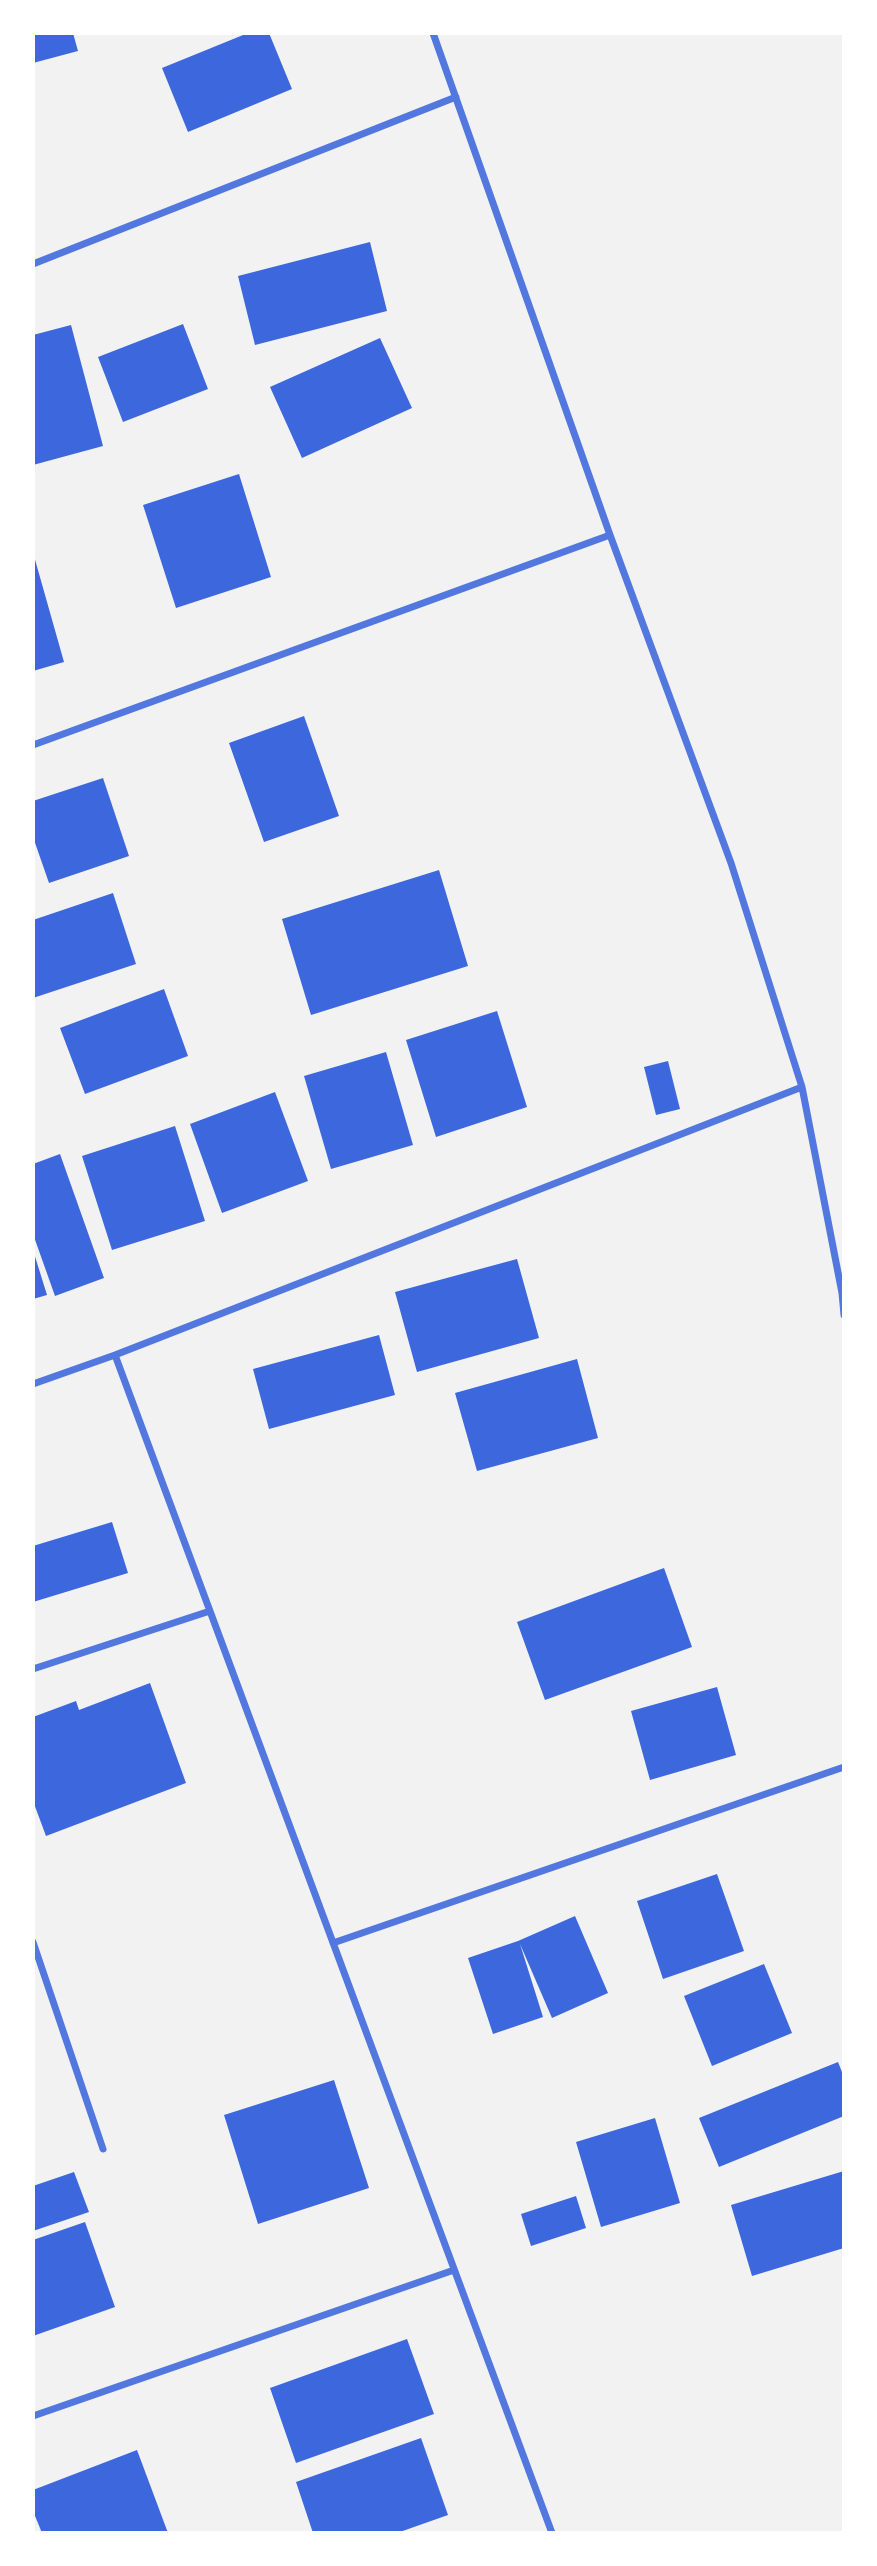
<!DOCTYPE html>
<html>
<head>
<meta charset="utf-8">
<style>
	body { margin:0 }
	#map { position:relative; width:877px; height:2566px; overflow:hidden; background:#f2f2f2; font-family:"PT Sans",sans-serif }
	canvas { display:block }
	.frame { position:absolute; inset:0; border:35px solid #fff; pointer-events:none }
</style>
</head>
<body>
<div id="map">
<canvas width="877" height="2566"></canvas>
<div class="frame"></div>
</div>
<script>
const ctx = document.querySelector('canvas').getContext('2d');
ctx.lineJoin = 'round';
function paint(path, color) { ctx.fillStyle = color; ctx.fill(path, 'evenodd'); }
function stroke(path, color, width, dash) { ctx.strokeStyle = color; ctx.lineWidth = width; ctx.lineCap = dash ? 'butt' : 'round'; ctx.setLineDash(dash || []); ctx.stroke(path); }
paint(new Path2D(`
	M33 33H73L78 51 33 63Z
	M248 33H269L292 89 188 132 162 68Z
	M370 242 387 311 255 345 238 276Z
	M183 324 208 389 123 422 98 357Z
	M71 325 103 446 33 465V335Z
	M380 338 412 408 302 458 270 387Z
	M239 474 271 577 176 608 143 505Z
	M34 556 64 662 33 671V557Z
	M304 716 339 816 264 842 229 743Z
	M103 778 129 856 49 883 33 837V801Z
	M439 870 468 966 311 1015 282 919Z
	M113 893 136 964 33 998V920Z
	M164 989 188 1056 85 1094 60 1028Z
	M497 1011 527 1107 436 1137 406 1040Z
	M386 1052 413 1145 331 1169 304 1076Z
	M668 1061 680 1109 656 1115 644 1067Z
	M275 1092 308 1181 222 1213 190 1124Z
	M175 1126 205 1221 112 1250 82 1156Z
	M60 1154 104 1278 55 1296 33 1234V1164Z
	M33 1250 47 1295 33 1299Z
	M517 1259 539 1338 417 1372 395 1292Z
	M379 1335 395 1395 269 1429 253 1369Z
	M577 1359 598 1438 477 1471 455 1393Z
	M112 1522 128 1573 33 1602V1546Z
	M664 1568 692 1647 545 1700 517 1622Z
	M150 1683 186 1783 46 1836 33 1801V1717L76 1701 79 1710Z
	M717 1687 736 1755 650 1780 631 1711Z
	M717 1874 744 1951 663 1979 637 1901Z
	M575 1916 608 1993 552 2018 520 1944 543 2017 493 2034 468 1958 518 1941Z
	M764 1964 792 2033 712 2066 684 1996Z
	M838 2062 844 2077V2116L719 2167 699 2118Z
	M334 2080 369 2188 258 2224 224 2115Z
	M655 2118 680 2203 601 2227 576 2142Z
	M844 2171V2248L752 2276 731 2205Z
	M74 2172 89 2212 33 2231V2186Z
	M576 2196 586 2228 531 2246 521 2214Z
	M85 2222 115 2307 33 2336V2240Z
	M407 2339 434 2414 296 2463 270 2388Z
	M421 2438 448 2515 397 2533H313L296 2482Z
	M137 2450 168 2533H42L33 2511V2490Z`), '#3d67dc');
stroke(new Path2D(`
	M433 33 610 535 731 863 802 1087 842 1293 844 1315
	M33 264 456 97
	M33 745 610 535
	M115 1355 552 2533
	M33 1384 115 1355 802 1087
	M33 1669 210 1611
	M33 1942 103 2149
	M333 1943 844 1767
	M33 2416 454 2270`), '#5277de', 7);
</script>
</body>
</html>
